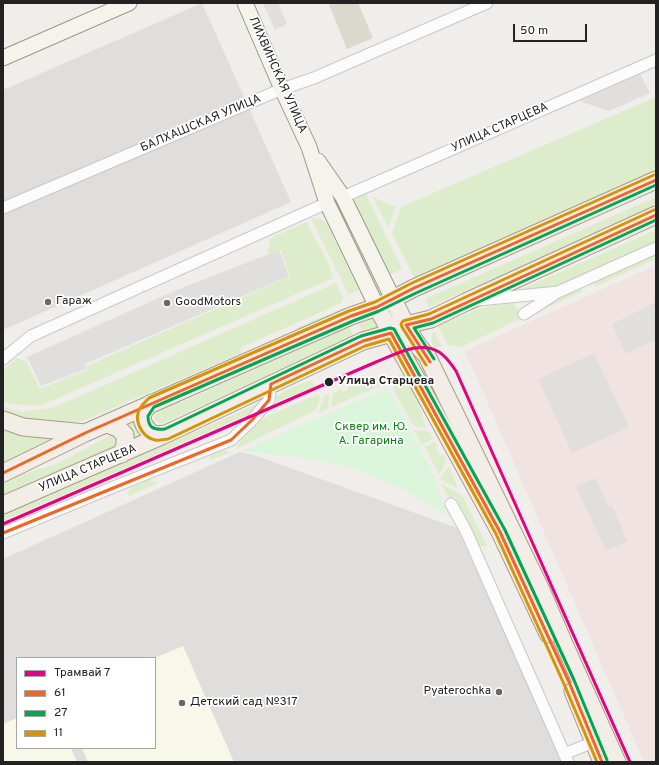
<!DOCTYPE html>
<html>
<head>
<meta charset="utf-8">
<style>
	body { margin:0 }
	#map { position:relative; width:659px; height:765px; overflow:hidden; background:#f0eeeb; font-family:Overpass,sans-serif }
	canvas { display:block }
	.frame { position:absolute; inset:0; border:4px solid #222; pointer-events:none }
	.legend { position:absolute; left:16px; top:657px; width:140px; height:92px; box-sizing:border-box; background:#fff; border:1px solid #a7a7a7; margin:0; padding:5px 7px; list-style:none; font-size:12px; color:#222 }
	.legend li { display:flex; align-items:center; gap:8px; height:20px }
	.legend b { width:20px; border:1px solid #a7a7a7 }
	.scale { position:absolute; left:513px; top:24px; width:74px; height:18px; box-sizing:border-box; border:2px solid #222; border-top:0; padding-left:5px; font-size:12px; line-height:14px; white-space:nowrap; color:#222; -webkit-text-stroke:3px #fff; paint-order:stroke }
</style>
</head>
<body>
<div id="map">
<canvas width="659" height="765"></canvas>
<div class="frame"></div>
<ul class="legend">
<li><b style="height:5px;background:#e5007d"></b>Трамвай 7</li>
<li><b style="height:5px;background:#f26522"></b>61</li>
<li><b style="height:5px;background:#00a651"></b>27</li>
<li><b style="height:5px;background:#d79205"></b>11</li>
</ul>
<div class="scale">50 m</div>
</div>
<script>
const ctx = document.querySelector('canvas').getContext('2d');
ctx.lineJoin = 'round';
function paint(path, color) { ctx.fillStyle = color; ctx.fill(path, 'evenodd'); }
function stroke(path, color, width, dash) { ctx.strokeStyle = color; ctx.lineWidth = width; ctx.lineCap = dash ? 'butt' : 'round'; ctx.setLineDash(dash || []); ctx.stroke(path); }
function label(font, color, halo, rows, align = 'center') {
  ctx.font = font + ' Overpass,sans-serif'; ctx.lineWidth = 3.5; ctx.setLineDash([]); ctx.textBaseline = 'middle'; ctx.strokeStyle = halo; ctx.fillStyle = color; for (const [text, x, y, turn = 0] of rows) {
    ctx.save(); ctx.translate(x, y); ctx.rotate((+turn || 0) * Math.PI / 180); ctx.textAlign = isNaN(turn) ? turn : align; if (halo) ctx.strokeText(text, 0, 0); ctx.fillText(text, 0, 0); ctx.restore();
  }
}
paint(new Path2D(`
	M202 3 291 202 3 330V90Z
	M240 452 254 455 457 528 563 762H3V559ZM17 658H155V748H17Z`), '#dfdedc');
paint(new Path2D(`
	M656 265V762H644L465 351Z`), '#f1e3e1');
paint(new Path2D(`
	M183 646 234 762H88L82 748H155V658Z
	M17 718V748H71L77 762H3V724Z`), '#f8f7e8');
paint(new Path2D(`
	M333 3H358L373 38 347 49 329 5Z`), '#d9d9cd');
paint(new Path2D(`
	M656 97V175L416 281 392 234 401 207Z
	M365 192 402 269 390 275 354 204C355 197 358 195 365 192Z
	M373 197 396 207 388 227Z
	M656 197V208L429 307 425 299Z
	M314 218 321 219 326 223 359 290 349 295 311 219Z
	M306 222 328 262 333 278 42 405C28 406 17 406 3 402V370L17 358 26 361 40 389 87 370V366L290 276 281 250 267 254 271 238Z
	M656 230V242L557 286 547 289 517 291Z
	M656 254V259L595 287V282L598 281Z
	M336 283 337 285 343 298 341 303 240 348 241 353 83 421 49 426 3 415V407L23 412 55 407Z
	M580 289 583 291 532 315 548 303 576 290Z
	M513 302 520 313 521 317 520 319 461 347 448 345 438 326 477 309Z
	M344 308 346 313 319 323 297 329 296 328Z
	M371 319 375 320 379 327 378 331 365 336 359 325Z
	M350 327 354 337 164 423H158L154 419C157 406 173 404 184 401Z
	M434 331 442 346 434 348C431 342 430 337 434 331Z
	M422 366 484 484 418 367Z
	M399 374H402C415 386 421 411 426 428L414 426C409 417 396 397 394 389 393 383 395 378 399 374Z
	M374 376 383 379 380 386 331 407 333 394 341 389 343 392 348 390V387Z
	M312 380 315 387 271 404C278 390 298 386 312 380Z
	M318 394 320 398 316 410 236 449 241 439 257 421Z
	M329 394 328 409 318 413 324 396Z
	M261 402 254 411 245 416 3 521V514L197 431Z
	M140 417 148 436 131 447 122 426Z
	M3 426 59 436 3 463Z
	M414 430 430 432 433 439 421 444Z
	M111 435 119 440 117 445 112 448 3 496V483L23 474 57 464Z
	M435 442 437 445 435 448 440 456 443 454 446 462 439 475 425 447Z
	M220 449H224L229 453 211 460 209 455Z
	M449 466 458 489 440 479Z
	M149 480 158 483 129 496 127 494 130 488Z
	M442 484 462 495 487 546 477 547 455 497 449 498 441 485Z`), '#ddeccb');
paint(new Path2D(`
	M388 388 434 476 447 516 401 488 353 468 313 459 242 451Z`), '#daf5da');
paint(new Path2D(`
	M263 3H278L287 24 275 30Z
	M640 74 650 93 609 111 579 101Z
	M279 250 289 276 85 364 86 369 41 386 27 357 174 291Z
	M656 302V339L626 354 612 324Z
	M594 353 629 427 572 453 538 379Z
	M595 478 608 506 611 505 628 541 606 551 576 487Z`), '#e0dfde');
const street = new Path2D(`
	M343 197 656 60
	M3 208 282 89 314 78 487 3
	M479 300 558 292 656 248
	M524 314 555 294
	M3 359 31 336 327 203
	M451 504 466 531 568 762
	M3 533 116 486 231 440 252 420 269 400 271 384
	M564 754 594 742`);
const secondary = new Path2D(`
	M245 3 282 89 309 147 327 203 377 307
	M3 58 129 3
	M318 161 343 197 393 299`);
const primary = new Path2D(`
	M393 299C402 317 412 341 427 356L541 590 565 646 617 762
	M377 307 500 532 548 634
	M151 403C149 406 146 408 144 411 139 420 146 432 156 435 159 435 163 434 166 434
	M3 420 23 427 85 433
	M107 424 118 428 125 435V444L122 454
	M3 473 85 433 351 316 377 307 414 288 656 180
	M3 505 166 434 363 341 391 333 406 325 431 319 466 302 656 215
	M573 691 602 762`);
stroke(street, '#c9c8c7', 13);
stroke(secondary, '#999a82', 17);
stroke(primary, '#a79c86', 19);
stroke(street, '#fdfcfc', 11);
stroke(secondary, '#f4f4ed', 15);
stroke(primary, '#f3ede7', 17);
stroke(new Path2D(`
	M430 362 406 325 431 319 656 215
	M3 473 85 433 351 316 377 307 414 288 656 180
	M3 533 231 440 252 420 269 400 271 384 363 341 391 333 500 532 569 682 602 762`), '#f26522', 3);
stroke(new Path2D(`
	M434 359 414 328 433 323 656 220
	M607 760 574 680 505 530 394 329 390 328 361 336 165 429C154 430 148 428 148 416L154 407 353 321 379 311 416 293 656 185`), '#00a651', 3);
stroke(new Path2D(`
	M426 365 402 327 401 324 403 321 429 314 654 210
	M597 762 564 684 496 534 389 339 365 346 168 439C164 439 159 441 155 440 144 438 135 424 138 413 139 407 145 402 149 398L349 311 375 302 412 283 654 175`), '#d79205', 3);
stroke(new Path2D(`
	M3 524 376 362C394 355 420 340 439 352 447 357 451 364 456 371L630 762`), '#e5007d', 3);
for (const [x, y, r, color] of [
	[48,302,4,"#6a6968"],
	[167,303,4,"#6a6968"],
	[329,382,5,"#222"],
	[499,692,4,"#6a6968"],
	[182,703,4,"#6a6968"]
]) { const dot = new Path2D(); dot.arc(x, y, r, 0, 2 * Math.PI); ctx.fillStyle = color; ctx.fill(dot); stroke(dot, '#fff', 1.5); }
label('12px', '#222', '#fff', [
	["ЛИХВИНСКАЯ УЛИЦА",277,75,66],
	["БАЛХАШСКАЯ УЛИЦА",201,124,-23],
	["УЛИЦА СТАРЦЕВА",500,128,-24],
	["УЛИЦА СТАРЦЕВА",88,469,-23]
]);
label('12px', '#222', '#fff', [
	["Гараж",56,302],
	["GoodMotors",175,303],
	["Pyaterochka",491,692,"right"],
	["Детский сад №317",190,703]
], 'left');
label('bold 12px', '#222', '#fff', [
	["Улица Старцева",338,382]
], 'left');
label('12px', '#0c8416', '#fff', [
	["Сквер им. Ю.",371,428],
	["А. Гагарина",371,442]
]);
</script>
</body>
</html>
